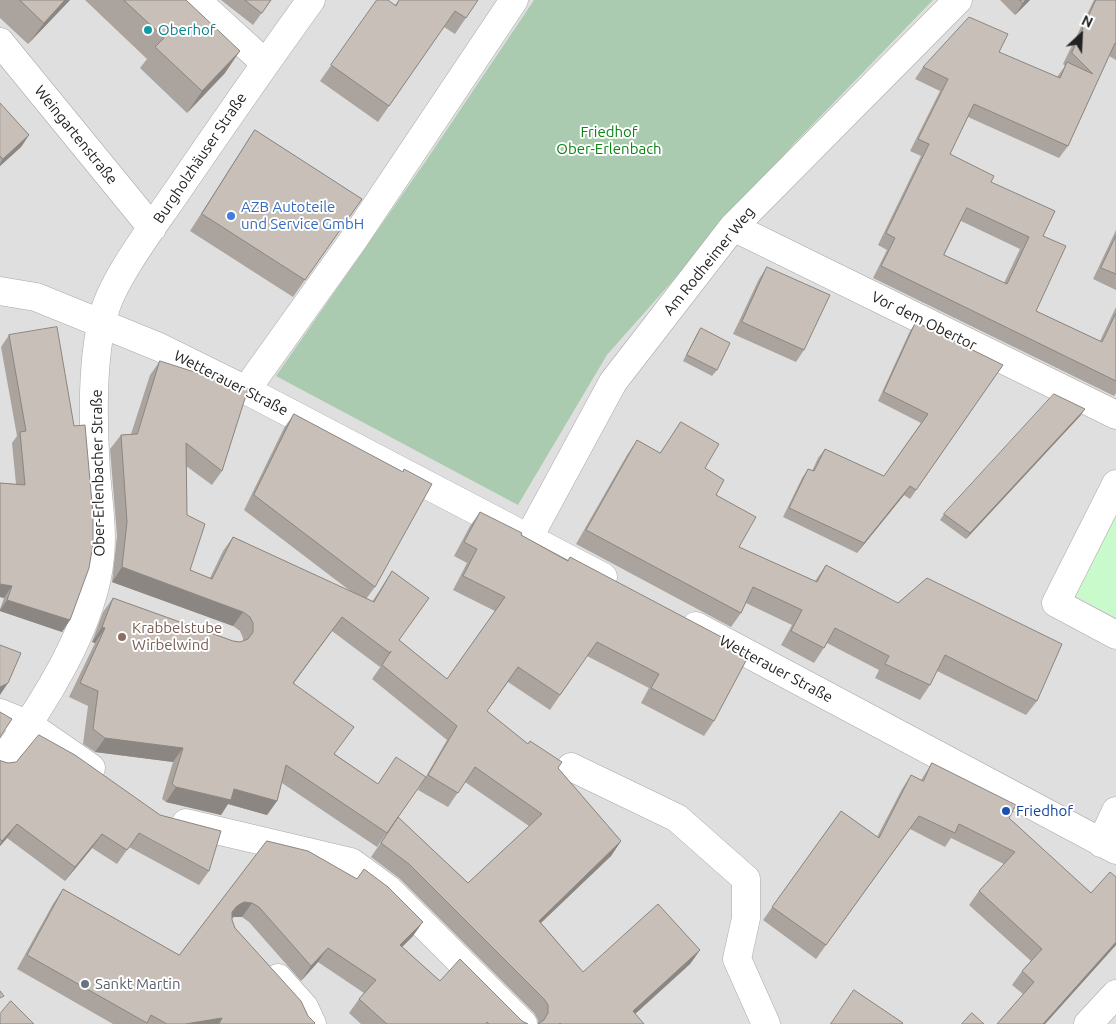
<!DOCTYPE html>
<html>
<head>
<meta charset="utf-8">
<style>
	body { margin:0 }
	#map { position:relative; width:1116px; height:1024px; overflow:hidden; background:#f2efe9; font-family:Ubuntu,sans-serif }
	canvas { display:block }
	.north { position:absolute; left:1056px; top:10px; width:50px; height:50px; -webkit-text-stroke:4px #fff; paint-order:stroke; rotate:25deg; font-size:14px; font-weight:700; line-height:20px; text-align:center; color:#222 }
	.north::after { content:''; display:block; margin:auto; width:18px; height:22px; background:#222; clip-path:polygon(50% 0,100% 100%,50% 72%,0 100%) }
</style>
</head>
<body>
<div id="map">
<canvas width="1116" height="1024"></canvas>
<div class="north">N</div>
</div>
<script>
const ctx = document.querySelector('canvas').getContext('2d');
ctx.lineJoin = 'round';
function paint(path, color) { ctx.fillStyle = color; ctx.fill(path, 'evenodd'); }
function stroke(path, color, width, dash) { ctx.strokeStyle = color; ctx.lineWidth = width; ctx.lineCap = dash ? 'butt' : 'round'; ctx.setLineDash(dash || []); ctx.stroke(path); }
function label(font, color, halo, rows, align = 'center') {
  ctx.font = font + ' Ubuntu,sans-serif'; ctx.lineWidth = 4; ctx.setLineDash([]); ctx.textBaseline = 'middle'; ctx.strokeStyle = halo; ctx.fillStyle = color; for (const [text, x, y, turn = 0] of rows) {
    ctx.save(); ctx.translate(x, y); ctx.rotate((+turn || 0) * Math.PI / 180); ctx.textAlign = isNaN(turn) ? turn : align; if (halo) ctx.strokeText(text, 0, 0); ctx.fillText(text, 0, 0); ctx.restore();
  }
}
paint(new Path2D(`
	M0 0H534L423 165 518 505 607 355 793 145 933 0H1116V1024H0Z`), '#e0dfdf');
paint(new Path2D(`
	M534 0H933L793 145 607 355 518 505 276 376 423 165Z`), '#aacbaf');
paint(new Path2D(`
	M1116 515V618L1076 596Z`), '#c8facc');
const minor = new Path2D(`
	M196 0 265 63
	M0 42 152 228
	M733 227 1116 415
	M0 291 36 297 159 347 246 390 603 577
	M246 390 354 239 514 0
	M1116 484 1056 603 1116 635
	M529 537 613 382 733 227 958 0
	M696 626 1116 850
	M0 713 29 725 91 768
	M0 762C41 710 94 625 100 557 103 529 98 500 96 472 93 422 91 357 105 310 115 277 151 229 171 200 217 133 263 66 311 0
	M571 767 677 818 746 879V918L737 959 766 1024
	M186 823 351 862 388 889 523 1024
	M1101 843 1116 811
	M278 978 304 1007 312 1024
	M1088 1024 1116 994`);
stroke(minor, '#a9a9a9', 29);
stroke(minor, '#fff', 28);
paint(new Path2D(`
	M0 0H70L28 44 0 18Z
	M85 0H186L225 73 187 113 140 68 147 59Z
	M221 0H271L253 25Z
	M377 0 395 5 399 0H478L455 34 444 27 378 122 320 81Z
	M1000 0H1030L1015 15Z
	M1094 0H1116V60L1109 56 1068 146 1059 158 968 117 950 154 991 182 1043 236 1036 311 1100 341 1116 307V393L1114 396 873 278 887 250 878 245 921 156 910 151 940 91 915 79 923 67 999 52 1057 77 1065 66 1063 64ZM961 221 1020 249 1004 283 944 255Z
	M0 103 29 135 21 147 0 166Z
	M255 130 362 199 293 297 190 231 243 148Z
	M1116 230V290L1093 279Z
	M767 267 804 350 796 362 733 334 759 279Z
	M916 322 1003 365 910 499 904 495 857 553 783 517 802 478 808 469 812 471 818 458 825 449 884 476 921 423 878 401 910 331Z
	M701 328 717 370 712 376 683 361 697 334Z
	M9 335 70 620 62 632 0 611V609L4 598 0 597V483L16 484 12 443 17 436 1 347Z
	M160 361 222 471 212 485 186 466 187 515 190 570 210 578 223 551 233 537 353 593 244 510 284 428 294 414 375 587 366 599 372 602 392 571 399 640 447 679 495 611 453 590 467 563 454 556 470 526 480 512 521 535 728 644 714 721 704 736 641 703 649 688 587 656 550 710 508 682 487 711 528 744 558 768 621 841 611 856 541 923 583 972 700 950 690 964 635 1014 644 1024H538V1020L534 1013 399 878 371 857 398 817 468 883 529 826 465 782 448 807 418 790 447 740 372 679 381 666 380 667 332 631 294 683 335 754 377 784 426 777 377 847 282 783 277 801 267 815 228 804 221 815 166 802 162 799 173 762 95 752 83 744 88 706 69 697 95 643 92 642 103 612 113 598 233 641 240 642 243 641V638L240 631 233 626 112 582 117 536 110 449 121 435 131 434 150 375Z
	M1081 415 966 539 940 520 944 514Z
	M681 422 705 468 739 547 815 581 826 565 1037 701 1026 715 937 671 930 685 920 700 875 678 879 670 827 643 814 663 781 645 792 625 746 603 741 613 731 627 576 544 627 455 637 440 660 453Z
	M0 760 1 761 8 763 209 871 199 885 129 847 117 864 92 848 65 881 7 838 0 846Z
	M932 763 1009 818 1091 893 1116 877V945L1045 1024H997L1023 994 1012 985 1022 971 1031 961 969 905 979 891 1004 864 951 838 945 847 910 829 816 959 763 920 841 811 877 837 902 789 911 775 921 780Z
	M267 841 413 936 402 947 440 981 528 1024H361L349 1013 359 999 364 993 318 962 301 981 249 922 242 917H234L232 918V920L235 928 314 1024H113L17 969 53 904 63 889 179 955Z`), '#aba49e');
paint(new Path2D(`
	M65 0H70L28 44 44 23Z
	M1026 0H1030L1015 15 1023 3Z
	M240 51 225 73 187 113 202 91Z
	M29 135 21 147 0 166V164L3 159Z
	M1085 409 1081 415 966 539 970 533Z
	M910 486 904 495 857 553 864 543Z
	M122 567 243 612 233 626 112 582Z
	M0 584 12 586 4 598 0 597Z
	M7 600 70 620 62 632 0 611V610Z
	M342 617 332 631 283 697 293 683Z
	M102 627 105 628 95 643 92 642Z
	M8 683 0 695V687Z
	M105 738 183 748 173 762 95 752Z
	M176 787 234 789 277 801 267 815 228 804 221 815 166 802Z
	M17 824 7 838 0 846V844L2 841Z
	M102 834 92 848 65 881 75 867Z
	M621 841 611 856 528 935 539 921Z
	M244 902 252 903 242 917H234L227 920 237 906Z
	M423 922 413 936 390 959 400 945Z
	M1116 942V945L1045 1024H1043Z
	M328 948 318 962 301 981 311 966Z
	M700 950 690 964 624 1024 633 1011Z
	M222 1018 218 1024H185Z`), '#8b8681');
const building = new Path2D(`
	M20 0H65L44 23Z
	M124 0H186L240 51 202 91 155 47 164 38Z
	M245 0H271L262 13Z
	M377 0H388L396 6 399 0H478L466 18 455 11 389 106 331 65Z
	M1020 0H1026L1023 3Z
	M1096 0H1116V44L1115 43 1068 146 974 104 950 154 994 176 991 182 1055 211 1043 236 1066 246 1036 311 1102 342 1116 313V381L881 266 895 238 886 233 929 144 918 139 948 79 923 67 969 17 1008 34 999 52 1060 78 1067 62 1093 74 1072 53ZM967 208 1029 237 1007 284 944 255Z
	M0 103 29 135 3 159 0 156Z
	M255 130 362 199 305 280 202 214Z
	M1116 236V274L1101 268Z
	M767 267 830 295 804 350 742 322Z
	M916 322 1003 365 916 490 910 486 864 543 789 508 808 469 814 471 825 449 884 476 928 414 884 392Z
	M57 327 74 426 85 425 93 514V544L89 568 70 620 7 600 12 586 0 584V483L25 485 20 432 26 431 9 335Z
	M701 328 730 343 717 370 687 355Z
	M160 361 248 389 222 471 186 443 187 515 205 524 190 570 212 579 233 537 374 602 392 571 429 598 399 640 447 679 505 597 463 576 477 549 464 542 480 512 522 533 521 535 568 561 570 557 729 641 728 644 749 655 714 721 651 688 659 674 597 642 560 695 518 667 487 711 528 744 530 741 562 762 558 768 621 841 539 921 583 972 658 904 700 950 633 1011 644 1024H561L560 1023 559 1024H538L544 1020 548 1013V1005L544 999 409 864 381 843 398 817 468 883 542 814 475 767 458 793 428 775 457 726 382 665 391 651 390 653 342 617 293 683 354 727 334 754 378 784 396 757 426 777 387 833 286 765 277 801 234 789 231 800 176 787 172 784 183 748 105 738 93 729 98 691 80 683 105 628 102 627 113 598 233 641 240 642 248 639 253 632V623L250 617 243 612 122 567 127 522 121 435 137 434Z
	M1054 394 1085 409 970 533 944 514Z
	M294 414 403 472 404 469 432 484 375 587 254 495Z
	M681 422 719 444 705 468 724 480 716 495 756 517 739 547 817 582 826 565 898 603 927 578 1062 644 1037 701 945 655 930 685 885 664 889 656 835 628 824 648 791 631 802 610 753 587 741 613 586 530 637 440 660 453Z
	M0 645 21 653 8 683 0 687Z
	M0 712 12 719 0 737Z
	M39 735 75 755 160 815 221 831 209 871 139 833 127 850 102 834 75 867 17 824 2 841 0 839V760L1 761 8 763 16 762Z
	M932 763 1016 805 1009 818 1091 893 1110 872 1116 877V942L1043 1024H997L1034 982 1022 971 1042 949 979 891 1015 852 959 824 955 833 919 816 826 945 772 907 841 811 879 838 911 775 923 781Z
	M267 841 308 851 357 879 364 869 388 887 423 922 400 945 440 981 460 959 522 1021 528 1024H489L487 1022 486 1024H387L359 999 376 980 328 948 311 966 259 907 252 903 244 902 237 906 232 912V920L235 928 301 1001 308 1016 315 1023 314 1024H219L222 1018 185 1024H167L151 1015 147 1023 27 955 63 889 179 955Z
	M854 990 903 1023 902 1024H831Z
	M0 991 4 996 0 998Z
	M11 1001 34 1024H0V1014Z
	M972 1013 984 1024H962Z`);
paint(building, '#c7bfb8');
stroke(building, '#8b8681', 1);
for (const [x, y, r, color] of [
	[148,30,5,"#0f9aa8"],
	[231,216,5,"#3f7fe0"],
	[122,637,5,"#8d6e63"],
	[1006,811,5,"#1a4fb4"],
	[85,984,5,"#6b7280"]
]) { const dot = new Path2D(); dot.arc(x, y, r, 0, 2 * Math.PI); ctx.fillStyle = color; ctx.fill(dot); stroke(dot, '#fff', 2); }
label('15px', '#0d838f', '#fff', [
	["Oberhof",158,30]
], 'left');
label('15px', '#0c8416', '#fff', [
	["Friedhof",609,132],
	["Ober-Erlenbach",609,149]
]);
label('15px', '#222', '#fff', [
	["Weingartenstraße",76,135,51],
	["Burgholzhäuser Straße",200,158,-56],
	["Am Rodheimer Weg",709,261,-51],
	["Vor dem Obertor",924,321,26],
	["Wetterauer Straße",231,383,27],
	["Ober-Erlenbacher Straße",98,473,-91],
	["Wetterauer Straße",776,669,28]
]);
label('15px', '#366cbe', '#fff', [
	["AZB Autoteile",241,207],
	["und Service GmbH",241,224]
], 'left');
label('15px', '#785e54', '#fff', [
	["Krabbelstube",132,628],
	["Wirbelwind",132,645]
], 'left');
label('15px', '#164399', '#fff', [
	["Friedhof",1016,811]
], 'left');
label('15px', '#5b616d', '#fff', [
	["Sankt Martin",95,984]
], 'left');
</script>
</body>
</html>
